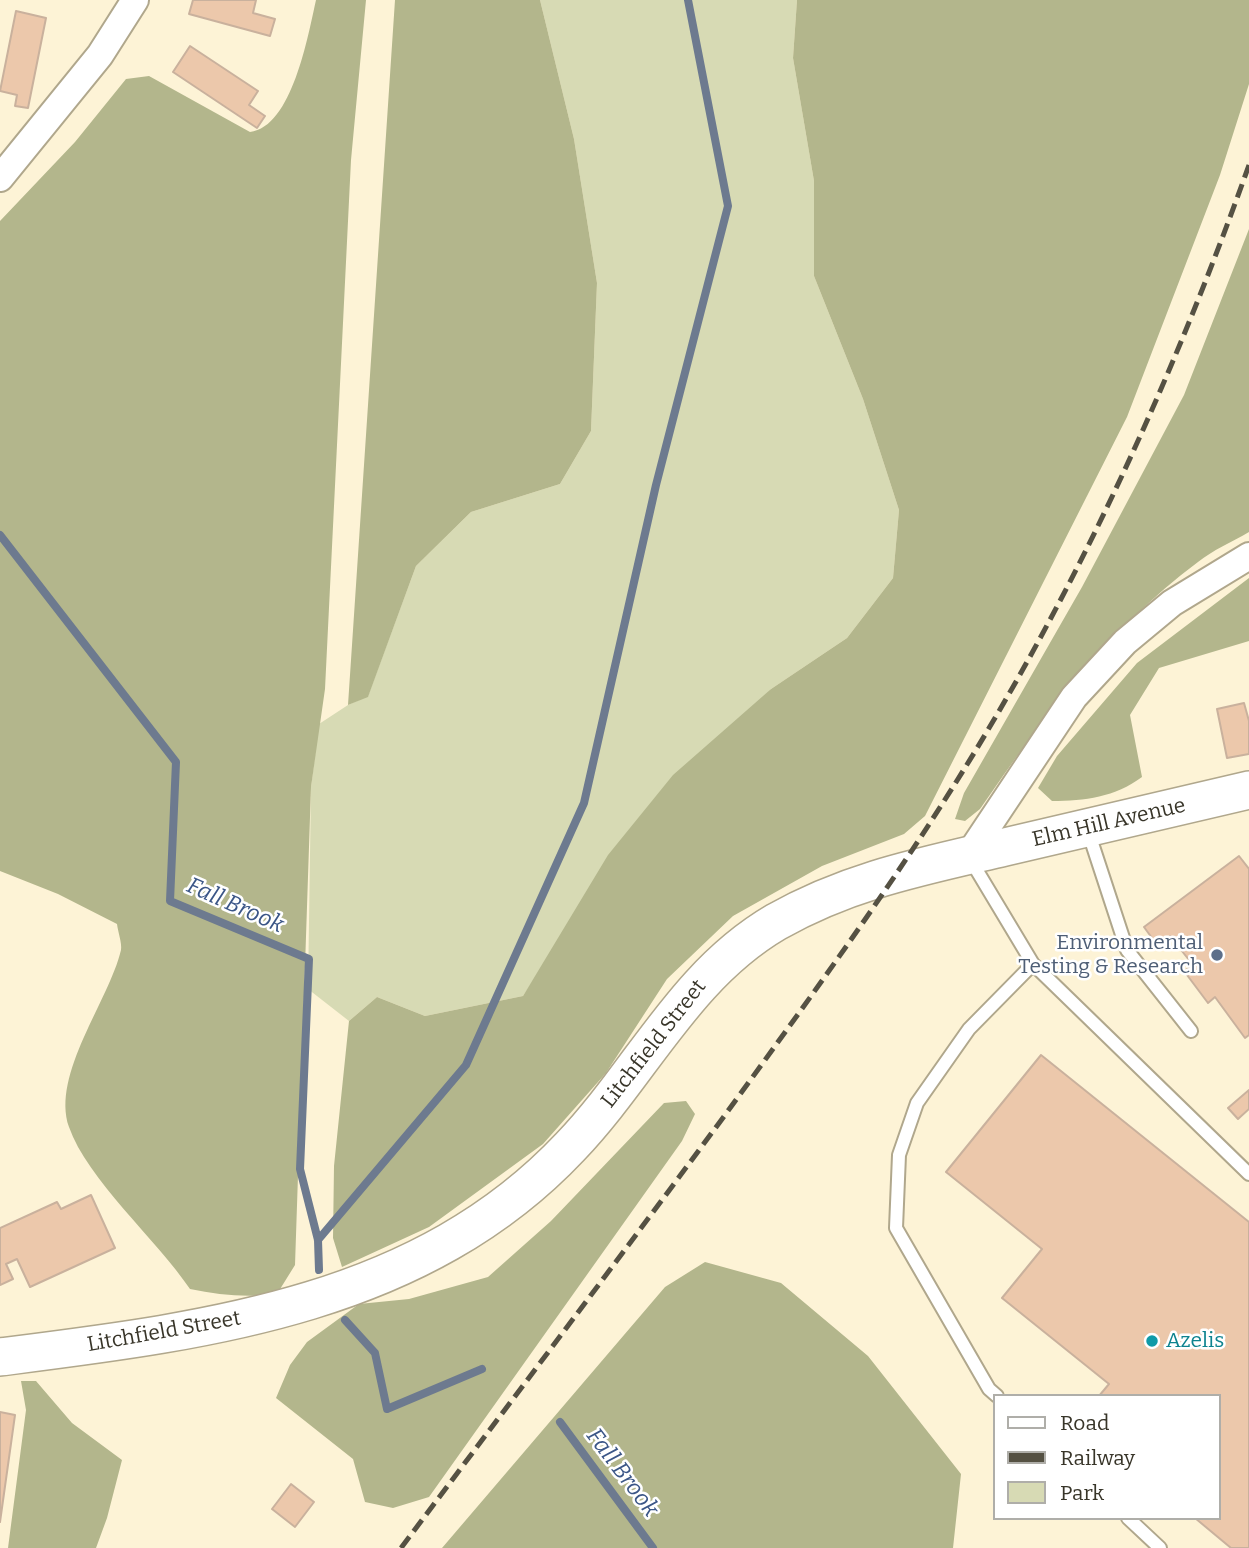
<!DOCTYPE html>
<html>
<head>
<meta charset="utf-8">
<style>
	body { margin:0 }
	#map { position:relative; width:1249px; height:1548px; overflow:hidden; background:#fdf3d6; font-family:Bitter,serif }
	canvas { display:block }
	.legend { position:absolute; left:993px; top:1394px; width:228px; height:126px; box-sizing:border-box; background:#fff; border:2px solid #afaea9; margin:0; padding:9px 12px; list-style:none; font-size:21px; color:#383529 }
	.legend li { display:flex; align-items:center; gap:14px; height:35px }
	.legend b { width:35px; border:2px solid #afaea9 }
</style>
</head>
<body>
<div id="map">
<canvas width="1249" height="1548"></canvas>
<ul class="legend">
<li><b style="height:9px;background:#fff"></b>Road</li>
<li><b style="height:9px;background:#555143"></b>Railway</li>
<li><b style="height:19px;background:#d7dab4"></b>Park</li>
</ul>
</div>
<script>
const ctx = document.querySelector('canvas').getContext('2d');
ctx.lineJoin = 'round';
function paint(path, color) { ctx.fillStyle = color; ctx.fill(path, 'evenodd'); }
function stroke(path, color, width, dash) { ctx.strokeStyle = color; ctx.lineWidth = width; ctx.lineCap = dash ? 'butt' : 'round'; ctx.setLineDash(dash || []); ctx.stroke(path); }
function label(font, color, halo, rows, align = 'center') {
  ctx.font = font + ' Bitter,serif'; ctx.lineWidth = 5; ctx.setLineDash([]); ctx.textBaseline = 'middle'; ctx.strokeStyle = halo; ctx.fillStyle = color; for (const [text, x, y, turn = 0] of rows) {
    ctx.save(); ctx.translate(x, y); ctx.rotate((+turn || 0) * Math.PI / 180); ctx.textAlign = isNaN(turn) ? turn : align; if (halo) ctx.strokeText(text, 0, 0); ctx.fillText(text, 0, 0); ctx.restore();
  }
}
paint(new Path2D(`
	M540 0H797L793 58 814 181V276L863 399 899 510 893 578 847 638 771 689 561 938 523 996 425 1016 377 997 349 1021 308 989 311 787 319 724 348 705 368 696 416 566 471 512 560 484 591 431 597 283 574 139Z`), '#d7dab4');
paint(new Path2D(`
	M316 0H366L351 160 325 689 311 787 295 1265 277 1294C247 1298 219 1295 190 1289 157 1240 87 1179 69 1127 51 1074 109 1001 121 950 122 943 118 932 117 924L58 894 0 871V221L75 142 126 79 149 76 250 132C292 127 308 36 316 0Z
	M395 0H540L574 139 597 283 591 431 560 484 471 512 416 566 368 697 348 705Z
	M797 0H1249V84L1220 175 1127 417 925 816 904 834 822 866 733 916 667 979 606 1073 543 1144 429 1227 342 1267 333 1238 334 1166 349 1021 377 997 425 1016 523 996 608 855 673 775 771 689 847 638 893 578 899 510 863 399 814 276V181L793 58Z
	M1249 229V532C1232 542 1213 550 1198 562 1106 631 1044 716 980 809L965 821 955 819 964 793 1082 587 1184 395Z
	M1249 578V641L1159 668 1130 715 1142 777C1115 797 1085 801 1052 801L1038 788 1057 756 1137 663Z
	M686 1101 695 1114 682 1141 429 1497 393 1508 365 1502 353 1459 276 1398 290 1365 307 1342 359 1304 409 1299 488 1277 551 1221 664 1103Z
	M705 1262 781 1283 868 1356 961 1474 953 1548H442L665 1287Z
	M21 1381H36L72 1423 122 1460 107 1518 96 1548H8L26 1410Z`), '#b3b68c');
stroke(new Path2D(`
	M0 535 176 762 170 901 309 959 300 1169 318 1240 319 1270
	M318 1240 466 1065 584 803 656 485 728 206 688 0
	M345 1320 375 1353 387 1409 482 1369
	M560 1422 653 1548`), '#6d7a8f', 8);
const building = new Path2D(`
	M193 0H256L253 13 275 19 270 36 189 14Z
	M16 11 46 18 28 108 15 106 17 95 0 91Z
	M190 46 258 91 249 105 265 116 257 128 173 72Z
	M1244 703 1249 721V754L1227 758 1217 709Z
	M1239 856 1249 869V1035L1245 1038 1215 997 1208 1003 1184 971 1193 965 1170 936 1157 945 1144 927Z
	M1041 1055 1249 1222V1548H1231L1195 1518H1219V1396H1099L1109 1384 1002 1298 1042 1249 946 1172Z
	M1249 1090V1109L1238 1119 1228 1108Z
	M91 1195 115 1248 30 1287 17 1259 6 1264 13 1279 0 1285V1228L57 1202 61 1209Z
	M0 1412 15 1415 0 1522Z
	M291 1484 314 1502 295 1527 272 1509Z`);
paint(building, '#ecc8ab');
stroke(building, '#c9b19d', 2);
const service = new Path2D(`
	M1088 831 1127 950 1191 1031
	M970 859 1033 964 1249 1174
	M997 1396 989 1389 896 1228 899 1155 917 1103 969 1029 1033 964
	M1128 1518 1160 1548`);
const minor = new Path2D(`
	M0 178 100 55 135 0
	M968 856 1074 697 1125 642 1172 603 1249 556`);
const secondary = new Path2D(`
	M0 1357C205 1331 420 1306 570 1147 641 1073 684 976 776 922 850 880 924 866 1005 847 1087 828 1168 809 1249 790`);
stroke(service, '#b0a78c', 16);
stroke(minor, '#b0a78c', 30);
stroke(secondary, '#b0a78c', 40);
stroke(service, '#fff', 12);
stroke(minor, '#fff', 26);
stroke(secondary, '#fff', 37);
stroke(new Path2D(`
	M401 1548C509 1404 618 1260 725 1115 805 1005 886 894 958 779 1077 589 1174 376 1249 165`), '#555143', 5, [14, 7]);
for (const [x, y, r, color] of [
	[1217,955,7,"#5c6f8a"],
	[1152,1341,7,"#0f9aa8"]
]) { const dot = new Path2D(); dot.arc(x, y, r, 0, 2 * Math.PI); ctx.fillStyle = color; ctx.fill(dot); stroke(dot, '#fff', 2.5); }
label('21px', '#383529', '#fff', [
	["Elm Hill Avenue",1109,823,-13],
	["Litchfield Street",654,1044,-52],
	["Litchfield Street",164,1332,-10]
]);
label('21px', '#4e5e75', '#fff', [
	["Environmental",1203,943],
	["Testing & Research",1203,967]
], 'right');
label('21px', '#0d838f', '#fff', [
	["Azelis",1166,1341]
], 'left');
label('italic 23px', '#3b5687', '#fff', [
	["Fall Brook",235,906,24],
	["Fall Brook",622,1473,53]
]);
</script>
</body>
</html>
